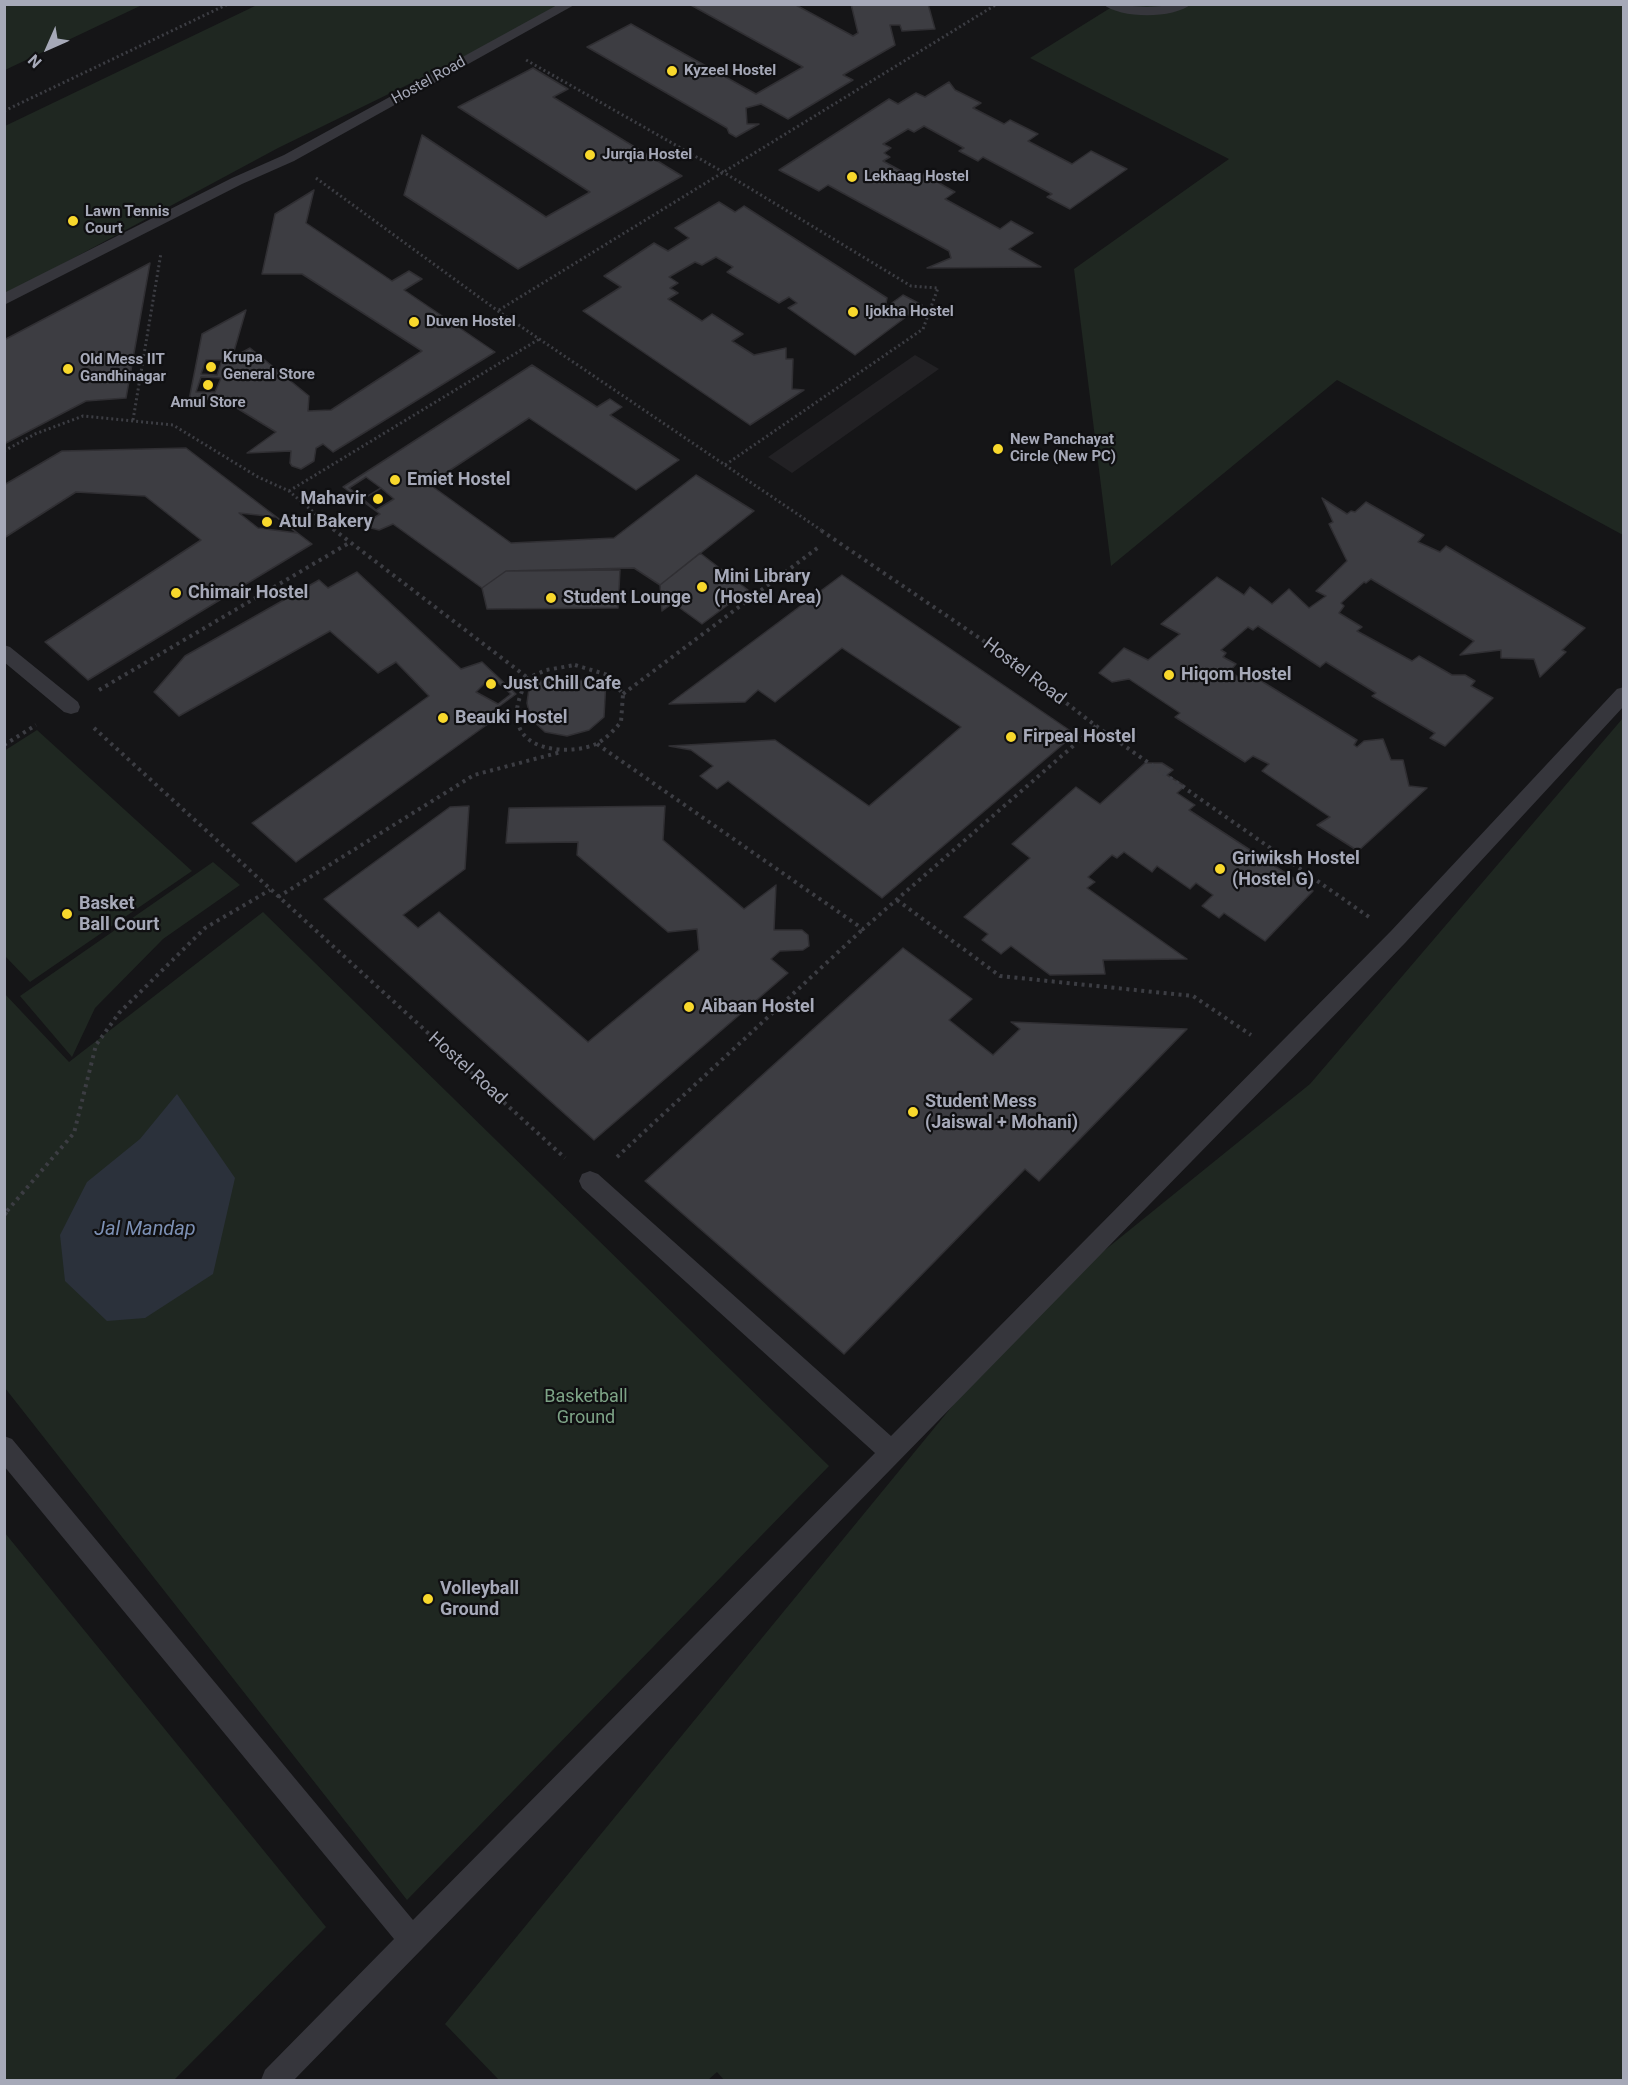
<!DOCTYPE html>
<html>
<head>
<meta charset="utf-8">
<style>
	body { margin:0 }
	#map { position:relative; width:1628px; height:2085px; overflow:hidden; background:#151517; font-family:Roboto,sans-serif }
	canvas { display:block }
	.frame { position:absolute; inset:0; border:6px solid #a6a9b8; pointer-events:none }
	.north { position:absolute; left:18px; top:18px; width:60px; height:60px; -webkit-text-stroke:4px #101012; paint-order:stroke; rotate:225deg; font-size:16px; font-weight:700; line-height:24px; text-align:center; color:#a6a9b8 }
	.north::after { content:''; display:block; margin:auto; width:21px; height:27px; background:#a6a9b8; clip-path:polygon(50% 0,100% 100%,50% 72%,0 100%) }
</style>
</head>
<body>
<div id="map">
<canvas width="1628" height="2085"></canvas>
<div class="frame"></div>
<div class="north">N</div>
</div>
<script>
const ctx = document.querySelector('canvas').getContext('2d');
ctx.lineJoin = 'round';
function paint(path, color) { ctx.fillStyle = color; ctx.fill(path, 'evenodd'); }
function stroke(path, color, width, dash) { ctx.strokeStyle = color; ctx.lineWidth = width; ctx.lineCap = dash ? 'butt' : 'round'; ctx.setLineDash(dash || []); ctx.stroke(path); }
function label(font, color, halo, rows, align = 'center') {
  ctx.font = font + ' Roboto,sans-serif'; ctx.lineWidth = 4.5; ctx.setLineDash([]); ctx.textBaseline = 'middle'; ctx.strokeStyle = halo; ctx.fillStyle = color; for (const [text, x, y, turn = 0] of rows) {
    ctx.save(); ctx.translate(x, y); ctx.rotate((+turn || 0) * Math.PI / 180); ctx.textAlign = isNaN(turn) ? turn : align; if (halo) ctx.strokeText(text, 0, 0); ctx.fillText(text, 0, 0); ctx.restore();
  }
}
paint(new Path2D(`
	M915 355 939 369 792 473 768 457Z`), '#222124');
paint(new Path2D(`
	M5 4H142V5L5 70Z
	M257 5H571L278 148 5 295V126Z
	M1115 5H1623V535L1337 380 1111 566 1074 269 1229 159 1030 58Z
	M1623 718V2080H724L717 2072 708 2080H499L445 2024 1032 1309 1310 1084Z
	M37 730 192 871 30 982 5 956 4 751Z
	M213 862 240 885 163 939 95 1008 72 1057 20 996Z
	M263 912 829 1466 407 1900 5 1388 4 993 69 1062Z
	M5 1533 326 1927 174 2080H5Z`), '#1f2721');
paint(new Path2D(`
	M177 1094 235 1178 213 1274 145 1318 107 1321 65 1281 60 1235 87 1182 140 1139Z`), '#2b313b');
const building = new Path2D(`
	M689 4H794L853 36 858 33 851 4H928L935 29 902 31 900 25H890L895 45 843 75 853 80 788 119 761 104 746 108 747 124H759L736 137 729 133 727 128 587 47 631 24 756 94 803 67Z
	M533 68 568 89 553 97 682 176 518 269 404 195 422 135 546 217 590 192 458 107Z
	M949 82 955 90 981 103 973 108 1004 124 1010 120 1038 134 1028 141 1072 164 1091 151 1127 169 1070 209 1047 197 1052 194 983 157 978 161 959 151 964 148 924 126 914 132 908 129 883 144 891 148 884 153 890 157 883 161 916 179 923 174 955 192 945 199 1000 229 1011 221 1033 233 1009 249 1041 267 927 268 951 258 949 251 828 185 819 191 779 170 889 99 898 104 916 93 925 97Z
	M314 190 306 223 392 281 409 271 422 279 404 290 495 352 333 452 323 444 316 448 314 461 301 469 292 466 290 463 291 451 247 453 276 432 222 399 189 400 202 334 246 310 232 358 250 348 309 396 308 411 331 410 422 351 302 274H262L275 214Z
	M719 202 735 212 744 206 887 298 885 308 903 295 922 305 855 355 788 308 797 303 789 297 779 303 727 272 733 267 716 257 702 265 695 262 669 277 678 283 670 288 678 293 668 299 702 321 712 314 743 334 732 341 754 355 786 348V359H793L792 389 804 390 750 425 583 311 621 287 604 276 654 243 668 251 689 238 675 228Z
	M150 263 126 398 86 401 4 444V340Z
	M206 360H222L217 375 201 374Z
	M532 365 597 407 610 399 622 407 610 415 679 460 636 490 529 418 429 484 511 543 614 538 696 475 754 511 660 585 634 568 506 571 482 588 393 524 379 530 371 528 369 521 380 514 343 487Z
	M201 377 221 378 215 392H196Z
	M186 448 312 544 88 680 45 642 201 540 145 496 76 492 4 538V485L62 451Z
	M366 477 381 488 363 499 349 488Z
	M381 488 394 499 376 510 363 499Z
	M1322 498 1347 514 1351 511 1355 512 1366 502 1424 535 1418 542 1440 552 1446 546 1585 628 1562 650 1566 652 1540 677 1534 659 1501 658V650L1460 655 1474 641 1371 579 1366 583 1364 582 1341 603 1344 606 1339 613 1362 627 1357 631 1412 661 1419 656 1452 675H1465L1475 681 1471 686 1493 698 1445 746 1430 738 1435 733 1372 696 1376 693 1326 662 1320 667 1258 626 1253 630 1248 627 1221 650 1226 653 1223 657 1236 664 1230 671 1241 679 1250 674 1357 740 1354 745 1357 747 1364 741 1383 739 1391 760H1403L1409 786 1427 788 1358 851 1317 825 1330 817 1262 771 1269 764 1253 756 1245 762 1175 717 1180 713 1129 679 1112 682 1099 673 1124 648 1148 660 1180 634 1161 624 1217 577 1244 595 1250 587 1272 604 1289 589 1309 608 1326 596 1316 591 1347 561 1329 524 1333 522Z
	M239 513 276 517 297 533 258 528Z
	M700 553 748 590 702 624 673 603 662 611 660 585Z
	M620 570 618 608 487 609 482 588 506 571Z
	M357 572 461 669 482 662 516 694 486 716 492 721 296 862 252 823 429 696 396 662 378 673 330 631 179 716 154 692 185 656 319 580 328 588Z
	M842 575 1075 734 882 898 728 781 717 789 700 776 713 766 691 750 669 746 775 740 869 806 961 727 842 648 775 702 758 690 745 702 669 704Z
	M491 677 511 694 498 704 476 692Z
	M606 680 604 717 589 730 567 736 545 732 531 719 527 703 530 681Z
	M1145 763H1162L1173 770 1167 775 1185 786 1177 793 1195 805 1189 810 1313 891 1265 941 1224 913 1219 918 1202 906 1213 895 1196 883 1190 889 1157 866 1152 872 1124 852 1117 858 1112 855 1088 877 1095 882 1087 888 1187 959 1103 960 1105 974 1050 975 1011 946 1001 954 982 940 988 934 964 917 1030 858 1012 844 1076 787 1100 804Z
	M469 806 465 869 403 915 418 928 439 912 588 1042 699 950 697 929 668 932 577 855 578 842 506 843 509 808 665 806 663 840 744 909 776 885 774 930H802L808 935 809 946 803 950 780 951 771 959 788 973 594 1140 324 899 450 807Z
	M903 948 972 999 949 1020 993 1055 1020 1029 1011 1022 1187 1029 1039 1181 1025 1169 844 1354 645 1181Z`);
paint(building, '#3d3d42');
stroke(building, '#302f33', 1.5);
stroke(new Path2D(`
	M4 111 228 4
	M316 178 498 311 725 465 923 329 938 288 911 286 723 172 526 60
	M499 310 997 4
	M133 420 161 253
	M4 451 35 434 83 416 173 425 258 477 289 491 334 530
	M725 465 821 530
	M289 491 541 338`), '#3c3d43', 3, [2, 3]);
stroke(new Path2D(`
	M333 529 528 678
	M575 665 608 675 623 694 621 722C614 730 606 739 596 744 574 754 525 753 518 723 514 708 521 692 528 678L546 670Z
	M99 690 349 543
	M623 694 820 546
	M1096 726 1369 917
	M94 728 565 1158
	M597 744 863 929 1096 726 1003 654 819 529
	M4 745 36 725
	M278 897 474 775 561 752
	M897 900 1000 976 1193 996 1251 1035
	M617 1157 863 929
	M7 1211 74 1133 96 1045 119 1013 205 928 270 890`), '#3c3d43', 4, [3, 4.5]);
stroke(new Path2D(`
	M4 1215 9 1209`), '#3c3d43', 4.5, [4, 5]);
paint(new Path2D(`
	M559 4H576L294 161 242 184 4 305V293L232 178 284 155Z
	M1103 4 1147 7 1191 4C1174 19 1120 19 1103 4Z
	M4 645 10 647 78 702 80 707 78 712 71 714 64 712 4 662Z
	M1624 687V706L1405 943 294 2080H261L265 2070 394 1939 4 1466V1436L12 1439 413 1920 875 1453 582 1188 579 1181 582 1174 590 1171 598 1174 891 1436 1391 931 1617 689Z`), '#36363c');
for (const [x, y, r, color] of [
	[672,71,6,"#f8d82c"],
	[590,155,6,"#f8d82c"],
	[852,177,6,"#f8d82c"],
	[73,221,6,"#f8d82c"],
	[853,312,6,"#f8d82c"],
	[414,322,6,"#f8d82c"],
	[211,367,6,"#f8d82c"],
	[68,369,6,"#f8d82c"],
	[208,385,6,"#f8d82c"],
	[998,449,6,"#f8d82c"],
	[395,480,6,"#f8d82c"],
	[378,499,6,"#f8d82c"],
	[267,522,6,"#f8d82c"],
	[702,587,6,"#f8d82c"],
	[176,593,6,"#f8d82c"],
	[551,598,6,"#f8d82c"],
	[1169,675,6,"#f8d82c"],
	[491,684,6,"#f8d82c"],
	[443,718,6,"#f8d82c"],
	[1011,737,6,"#f8d82c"],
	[1220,869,6,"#f8d82c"],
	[67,914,6,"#f8d82c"],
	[689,1007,6,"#f8d82c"],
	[913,1112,6,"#f8d82c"],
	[428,1599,6,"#f8d82c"]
]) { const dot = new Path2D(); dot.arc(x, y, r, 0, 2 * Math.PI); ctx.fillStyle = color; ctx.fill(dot); stroke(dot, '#101012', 2); }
label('bold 15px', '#a6a9b8', '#101012', [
	["Kyzeel Hostel",684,71],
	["Jurqia Hostel",602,155],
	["Lekhaag Hostel",864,177],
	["Lawn Tennis",85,212],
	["Court",85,229],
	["Ijokha Hostel",865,312],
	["Duven Hostel",426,322],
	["Krupa",223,358],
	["General Store",223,375],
	["Old Mess IIT",80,360],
	["Gandhinagar",80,377],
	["Amul Store",208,403,"center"],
	["New Panchayat",1010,440],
	["Circle (New PC)",1010,457]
], 'left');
label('15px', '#a6a9b8', '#101012', [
	["Hostel Road",429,81,-29]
]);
label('bold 18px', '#a6a9b8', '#101012', [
	["Emiet Hostel",407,480],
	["Mahavir",366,499,"right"],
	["Atul Bakery",279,522],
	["Mini Library",714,577],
	["(Hostel Area)",714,598],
	["Chimair Hostel",188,593],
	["Student Lounge",563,598],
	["Hiqom Hostel",1181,675],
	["Just Chill Cafe",503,684],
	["Beauki Hostel",455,718],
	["Firpeal Hostel",1023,737],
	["Griwiksh Hostel",1232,859],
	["(Hostel G)",1232,880],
	["Basket",79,904],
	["Ball Court",79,925],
	["Aibaan Hostel",701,1007],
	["Student Mess",925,1102],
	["(Jaiswal + Mohani)",925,1123],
	["Volleyball",440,1589],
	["Ground",440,1610]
], 'left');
label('18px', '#a6a9b8', '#101012', [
	["Hostel Road",1024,672,37],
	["Hostel Road",467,1069,42]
]);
label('18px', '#7da386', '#101012', [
	["Basketball",586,1397],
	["Ground",586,1418]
]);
label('italic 20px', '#7c90b4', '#101012', [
	["Jal Mandap",145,1230]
]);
</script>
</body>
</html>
